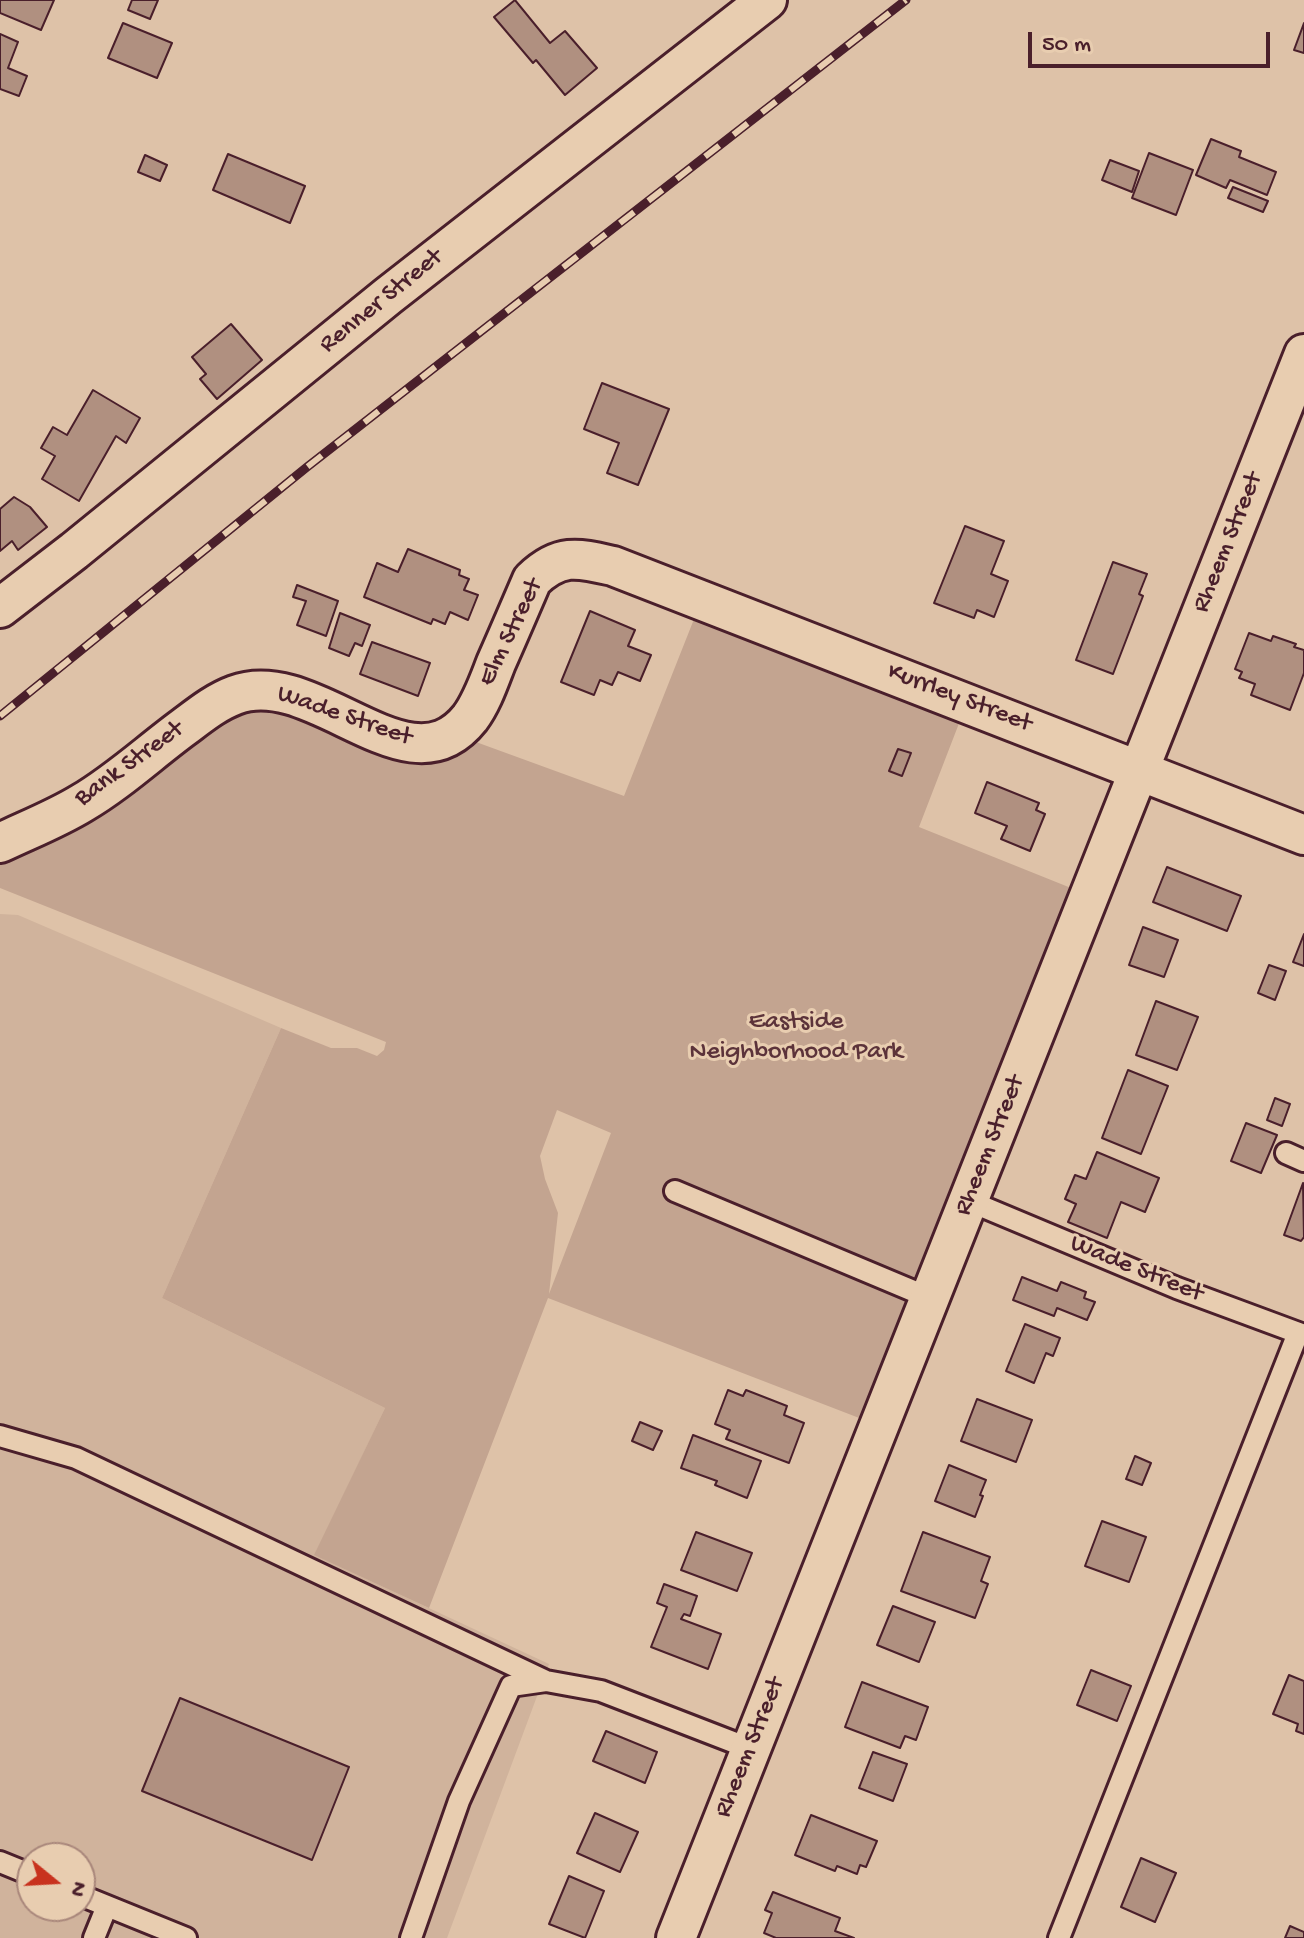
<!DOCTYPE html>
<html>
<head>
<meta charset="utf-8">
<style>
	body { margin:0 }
	#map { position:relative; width:1304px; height:1938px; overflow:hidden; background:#dec2a8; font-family:"Gochi Hand",sans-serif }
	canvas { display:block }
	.north { position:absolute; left:16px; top:1842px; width:80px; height:80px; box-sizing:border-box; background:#e8cdb0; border:2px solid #a9877b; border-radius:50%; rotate:108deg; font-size:22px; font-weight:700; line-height:32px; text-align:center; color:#4a1f2b }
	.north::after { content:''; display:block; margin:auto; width:28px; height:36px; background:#c8321e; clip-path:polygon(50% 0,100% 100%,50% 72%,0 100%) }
	.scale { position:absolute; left:1028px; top:32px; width:242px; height:36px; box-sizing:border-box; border:4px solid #4a1f2b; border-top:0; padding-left:10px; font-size:24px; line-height:28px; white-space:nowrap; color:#4a1f2b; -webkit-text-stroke:6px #e8cdb0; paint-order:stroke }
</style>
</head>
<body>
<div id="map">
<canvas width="1304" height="1938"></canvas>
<div class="north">N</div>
<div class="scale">50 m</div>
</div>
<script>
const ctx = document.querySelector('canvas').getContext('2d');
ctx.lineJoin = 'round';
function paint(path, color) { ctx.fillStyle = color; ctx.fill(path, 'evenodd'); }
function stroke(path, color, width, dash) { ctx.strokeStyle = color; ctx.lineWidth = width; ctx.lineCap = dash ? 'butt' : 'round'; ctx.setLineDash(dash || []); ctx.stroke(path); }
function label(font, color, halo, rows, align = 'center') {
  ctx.font = font + ' "Gochi Hand",sans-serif'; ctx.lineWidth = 6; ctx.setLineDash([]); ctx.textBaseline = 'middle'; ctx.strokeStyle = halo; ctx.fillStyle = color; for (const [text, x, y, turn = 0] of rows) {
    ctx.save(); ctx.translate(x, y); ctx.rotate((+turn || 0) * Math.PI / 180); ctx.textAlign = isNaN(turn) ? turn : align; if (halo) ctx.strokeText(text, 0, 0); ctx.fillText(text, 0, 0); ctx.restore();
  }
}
paint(new Path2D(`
	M0 914 18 915 281 1028 162 1298 385 1408 315 1555 549 1664 447 1938H0ZM32 1858H80V1906H32Z`), '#d0b39c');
paint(new Path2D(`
	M698 609 963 713 919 827 1076 890 867 1421 548 1298 429 1608 314 1555 385 1408 162 1298 281 1028 331 1048H357L377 1056 384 1050 386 1042 0 888V852L206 719 258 700 465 738 624 796ZM557 1110 611 1133 549 1294 558 1213 545 1179 540 1156Z`), '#c3a490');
const building = new Path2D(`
	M0 0H54L41 30 0 13Z
	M132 0H158L150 19 128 10Z
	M515 0 550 43 565 31 597 68 565 95 536 60 533 63 494 17Z
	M123 23 172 43 157 78 108 58Z
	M1304 23V53L1294 50Z
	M0 34 18 42 8 68 27 76 19 96 0 89Z
	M1211 139 1241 151 1239 157 1276 172 1267 195 1230 180 1226 188 1196 175Z
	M1149 153 1193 170 1176 215 1132 198Z
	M228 154 305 186 290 223 213 190Z
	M145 155 167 165 160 181 138 172Z
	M1110 160 1139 171 1132 192 1102 180Z
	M1233 187 1268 201 1263 212 1228 198Z
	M231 324 262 360 217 399 200 379 206 374 192 357Z
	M602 383 669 409 638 485 607 473 619 443 584 429Z
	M93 390 140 418 126 443 116 436 79 501 42 479 55 456 41 448 53 427 67 435Z
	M14 497 30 507 47 527 18 550 12 541 0 551V509Z
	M965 526 1004 541 991 574 1008 581 994 617 977 610 974 618 934 603Z
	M408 549 460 570 459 575 469 579 464 590 478 595 468 620 450 612 445 624 433 619 431 624 364 597 377 563 398 572Z
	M1113 562 1147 574 1139 594 1143 596 1113 674 1076 660Z
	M297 585 338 601 326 636 297 625 306 601 293 597Z
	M590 611 635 630 628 646 651 655 640 681 618 672 612 685 600 680 594 695 561 682Z
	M340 613 370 625 362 646 355 643 349 656 329 648Z
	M1249 633 1271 641 1273 636 1296 644 1294 647 1304 650V673L1290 710 1251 695 1255 684 1239 678 1242 672 1235 669Z
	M372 642 430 663 418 696 360 674Z
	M898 749 911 753 902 776 889 771Z
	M987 782 1039 803 1036 810 1045 814 1030 851 1001 839 1007 826 975 813Z
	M1167 867 1241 896 1227 931 1153 902Z
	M1143 927 1178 940 1164 977 1129 965Z
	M1304 934V966L1293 962Z
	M1269 965 1286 971 1275 1000 1258 993Z
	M1156 1001 1198 1017 1177 1070 1136 1055Z
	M1128 1070 1168 1086 1141 1154 1102 1138Z
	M1275 1098 1290 1104 1282 1126 1267 1120Z
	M1246 1123 1277 1135 1261 1173 1231 1161Z
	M1097 1152 1159 1178 1145 1212 1121 1202 1107 1238 1068 1222 1076 1204 1065 1199 1075 1175 1086 1179Z
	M1303 1183 1304 1237 1301 1241 1284 1235Z
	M1022 1277 1057 1291 1061 1282 1086 1292 1084 1298 1095 1302 1087 1320 1057 1308 1054 1316 1013 1300Z
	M1025 1324 1060 1338 1053 1356 1046 1353 1034 1383 1006 1371Z
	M728 1390 743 1396 746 1390 787 1406 784 1415 804 1423 789 1463 726 1439 730 1430 715 1424Z
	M977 1399 1032 1420 1016 1462 961 1441Z
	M640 1422 662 1431 653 1450 632 1441Z
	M693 1435 761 1461 747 1498 715 1485 717 1481 681 1468Z
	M1135 1456 1151 1463 1142 1485 1126 1479Z
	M949 1465 986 1480 980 1495 983 1496 975 1517 935 1501Z
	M1102 1521 1146 1537 1129 1582 1085 1566Z
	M696 1532 752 1553 737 1591 681 1570Z
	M923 1532 990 1557 981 1581 988 1584 975 1618 901 1591Z
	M664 1584 697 1596 690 1616 684 1614 681 1619 721 1634 708 1669 651 1647 667 1607 657 1603Z
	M893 1606 935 1622 919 1662 877 1645Z
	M1091 1670 1131 1686 1117 1721 1077 1705Z
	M1289 1675 1304 1681V1734L1296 1731 1298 1724 1273 1714Z
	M862 1682 928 1707 916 1740 905 1736 900 1748 845 1727Z
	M180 1698 349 1767 312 1860 142 1791Z
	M606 1731 657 1752 645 1783 593 1761Z
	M873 1752 907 1764 893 1801 859 1788Z
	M595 1813 638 1832 620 1872 577 1853Z
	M811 1815 877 1841 866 1867 860 1865 857 1874 837 1866 835 1871 795 1855Z
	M1141 1858 1176 1873 1155 1922 1121 1907Z
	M569 1876 604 1891 585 1938 549 1924Z
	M773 1892 840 1918 835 1931 854 1938H776L764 1933 772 1913 765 1910Z
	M1290 1926 1304 1932V1938H1285Z`);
paint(building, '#b09080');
stroke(building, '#4a1f2b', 2);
const service = new Path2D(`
	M1286 1153 1304 1161
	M675 1191 930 1298
	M969 1201 1177 1288 1304 1335
	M0 1436 76 1458 546 1681
	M0 1862 32 1875
	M80 1895 186 1938
	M94 1938 107 1906
	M411 1938 459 1801 511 1686 546 1681 601 1691 751 1749
	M1059 1938 1298 1333`);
const minor = new Path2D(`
	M0 608 74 551 388 296 767 0
	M0 843C27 830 56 819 82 803 118 782 150 752 184 727 200 715 216 702 235 695 315 665 408 796 470 718 482 702 489 681 496 663 508 636 520 608 532 580 560 553 578 558 613 566L1304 835
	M676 1938 1304 354`);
stroke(service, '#4a1f2b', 26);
stroke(minor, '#4a1f2b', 44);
stroke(service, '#e8cdb0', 20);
stroke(minor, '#e8cdb0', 38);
const rail = new Path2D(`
	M0 716 307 467 906 0`);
stroke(rail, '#4a1f2b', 9);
stroke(rail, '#e8cdb0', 6, [18]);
label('26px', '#4a1f2b', '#e8cdb0', [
	["Renner Street",382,302,-39],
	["Rheem Street",1229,543,-68],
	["Elm Street",512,633,-64],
	["Kurrley Street",959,699,21],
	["Wade Street",344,717,19],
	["Bank Street",130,765,-36],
	["Rheem Street",991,1146,-68],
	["Wade Street",1136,1270,22],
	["Rheem Street",751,1748,-68]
]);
label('26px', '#5c333a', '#e8cdb0', [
	["Eastside",796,1023],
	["Neighborhood Park",796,1053]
]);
</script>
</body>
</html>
